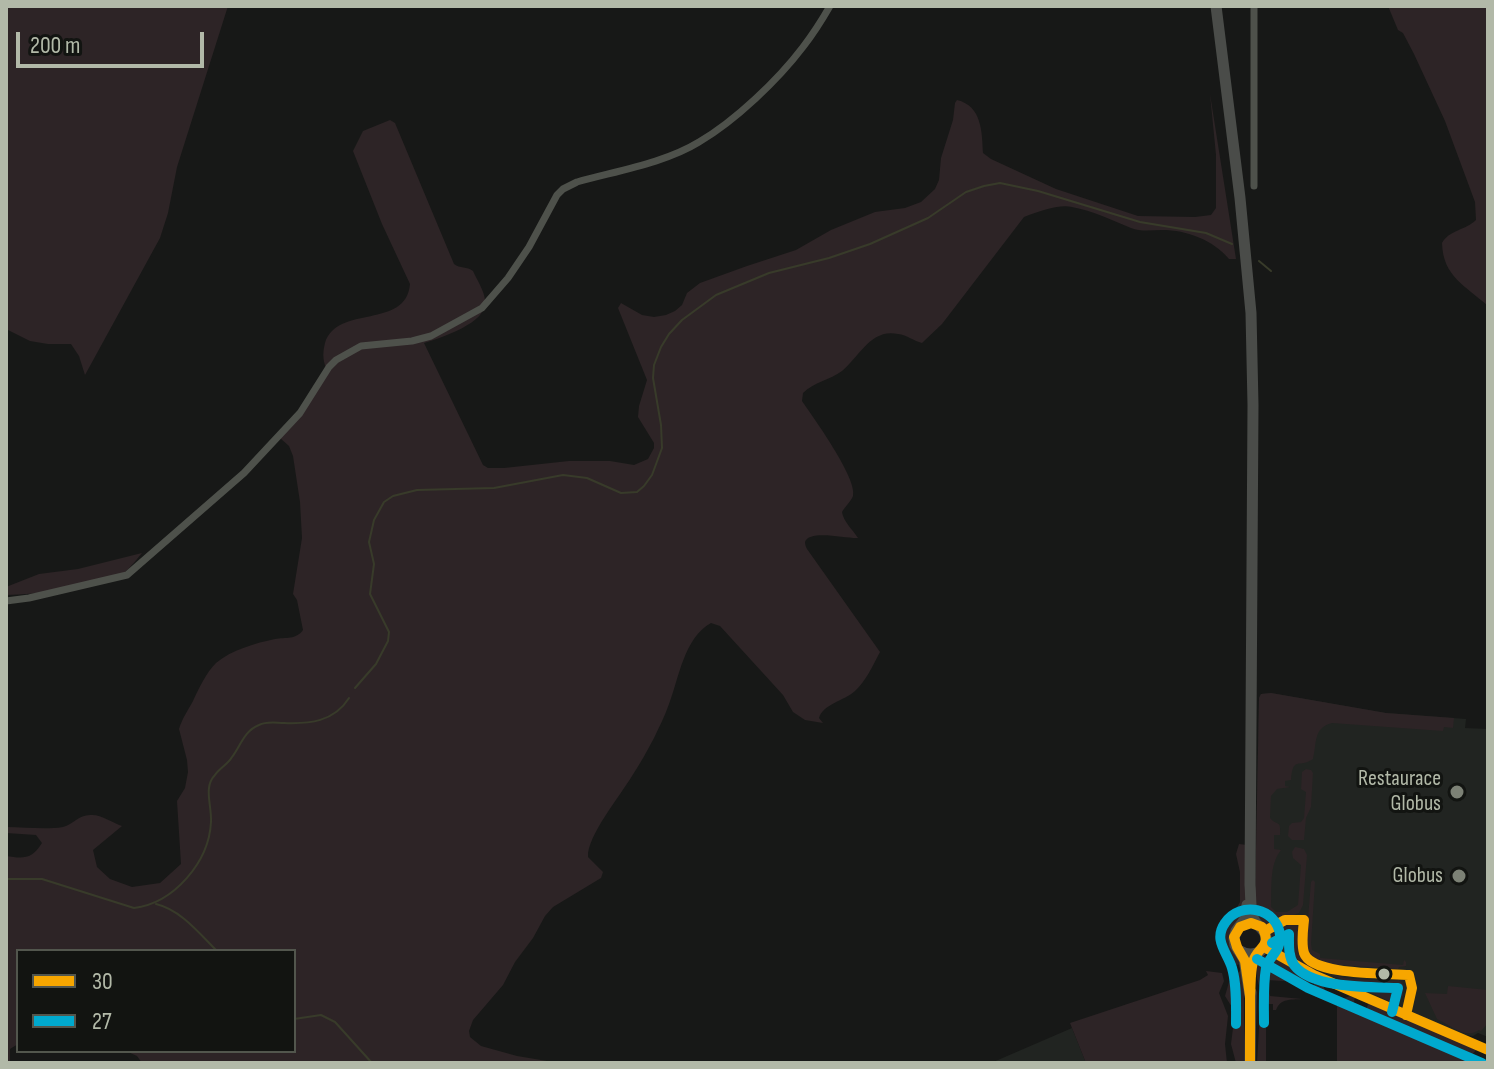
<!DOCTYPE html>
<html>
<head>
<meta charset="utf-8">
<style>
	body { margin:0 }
	#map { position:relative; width:1494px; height:1069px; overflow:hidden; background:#171817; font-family:"Sofia Sans Condensed",sans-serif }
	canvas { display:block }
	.frame { position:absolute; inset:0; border:8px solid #b2b9a8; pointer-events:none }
	.legend { position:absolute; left:16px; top:949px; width:280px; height:104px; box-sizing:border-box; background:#121411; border:2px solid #52564d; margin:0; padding:10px 14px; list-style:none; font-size:24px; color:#b2b9a8 }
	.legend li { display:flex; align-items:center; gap:16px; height:40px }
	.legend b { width:40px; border:2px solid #52564d }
	.scale { position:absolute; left:16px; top:32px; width:188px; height:36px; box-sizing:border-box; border:4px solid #b2b9a8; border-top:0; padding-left:10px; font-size:24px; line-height:28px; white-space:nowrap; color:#b2b9a8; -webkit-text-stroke:6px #121411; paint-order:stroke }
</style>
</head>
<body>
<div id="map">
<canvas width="1494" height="1069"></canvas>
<div class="frame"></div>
<ul class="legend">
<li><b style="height:10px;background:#f7a600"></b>30</li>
<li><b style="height:10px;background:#00a9ce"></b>27</li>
</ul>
<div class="scale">200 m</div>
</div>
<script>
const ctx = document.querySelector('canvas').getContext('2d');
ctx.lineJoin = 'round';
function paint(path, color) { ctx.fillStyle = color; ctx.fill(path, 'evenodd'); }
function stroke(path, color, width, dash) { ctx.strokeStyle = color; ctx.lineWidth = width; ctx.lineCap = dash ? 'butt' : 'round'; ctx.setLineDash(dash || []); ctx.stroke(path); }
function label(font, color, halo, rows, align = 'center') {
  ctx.font = font + ' "Sofia Sans Condensed",sans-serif'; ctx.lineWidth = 6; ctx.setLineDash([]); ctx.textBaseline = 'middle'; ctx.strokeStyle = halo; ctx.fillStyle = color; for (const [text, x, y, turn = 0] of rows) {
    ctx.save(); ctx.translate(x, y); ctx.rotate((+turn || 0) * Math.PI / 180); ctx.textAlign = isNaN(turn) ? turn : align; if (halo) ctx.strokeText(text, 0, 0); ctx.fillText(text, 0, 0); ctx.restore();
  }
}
paint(new Path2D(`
	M1271 693 1386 713 1466 719 1465 728 1488 729V1037L1478 1033 1473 1036 1462 1035 1314 971 1272 947 1255 900 1259 698 1261 694Z
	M1072 1028 1086 1063H991Z`), '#212421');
paint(new Path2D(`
	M6 6H228L177 167 168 213 160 238 85 375 79 356 71 344H48L30 341 6 329Z
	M1388 6H1488V306C1466 286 1443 277 1442 243 1449 230 1466 230 1476 220L1475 202 1445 121 1414 54 1403 33 1398 30Z
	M1210 94 1236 259H1229C1213 240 1187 230 1162 230 1152 230 1141 232 1131 228 1112 220 1093 211 1072 207 1059 204 1037 212 1024 217L942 324 922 343C914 341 907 335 898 334 871 328 859 357 842 371 830 380 814 382 803 393L802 401C813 417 858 479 853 496 851 501 845 507 842 512 843 521 853 530 858 538 848 539 809 529 805 542 805 545 806 547 807 549L880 652C873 665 866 681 855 691 844 701 823 704 819 718L823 723 805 720 793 712 783 695 720 626 711 623C684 638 679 678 669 704 665 716 659 727 654 738 647 751 640 764 632 776 620 796 587 836 588 857L603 872 601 878 553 907 545 916 533 938 515 962 503 985 473 1020 469 1031 470 1037 481 1046 517 1056 559 1063H142L137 1056 126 1051H294V951H18V1044L10 1049V1063H6V856C24 859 32 859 42 843L36 835 6 833V827C25 827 45 830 63 827 74 824 79 814 92 815 102 815 113 823 122 826L93 850 97 867 110 879 132 887 160 883 181 864 177 801 185 788 188 772 187 760 179 729C182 719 188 710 193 701 199 688 206 673 216 663 231 650 256 643 275 639 286 637 296 640 303 630L297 600 293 594 302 538 300 502 293 456 289 446 280 438 328 373C323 362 322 355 325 343 337 304 406 330 410 284L382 224 353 151 363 131 390 120 395 123 454 264C460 269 467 266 473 271 477 280 485 292 485 301 488 323 440 338 424 343L483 465 488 468H504L569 461H610L634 465 648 459 654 448V443L638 417 639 406 647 380 618 308 621 303 642 315 654 317 666 315 675 311 682 305 687 293 700 283 747 266 796 250 831 230 875 212 905 208 921 202 935 189 939 180 941 158 953 120 955 103 957 100C982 106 982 132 983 153L991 159 1056 189 1138 216 1195 217 1211 215 1216 208V155Z
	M142 553C137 559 131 567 125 572 101 590 36 594 6 595V587L39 574 78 569Z
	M1271 693 1386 713 1454 718 1453 728 1444 727 1443 731 1332 723C1313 728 1317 743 1313 759 1299 769 1293 755 1291 780L1285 781V786L1290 787 1277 789 1271 796 1270 818C1278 827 1281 819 1280 835H1274V849L1281 850C1269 865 1272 888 1271 907L1276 912H1287L1298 905 1301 865 1293 858 1292 852 1295 847 1304 849 1307 855 1303 905 1299 913 1266 925 1262 924 1255 912V900L1259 698 1261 694Z
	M1306 769 1311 770 1313 773 1311 807 1306 818 1304 840H1292L1288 836 1289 826 1292 823 1301 822 1304 818 1306 792 1301 789 1302 772Z
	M1239 844 1247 845C1247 869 1252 907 1236 925L1240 964 1237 965 1225 960 1228 958 1224 943V932L1240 902V872L1236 854Z
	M1313 880 1315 882 1311 944 1312 950 1320 954V958L1403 965 1404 960 1406 962V966L1399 967 1398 969 1325 964 1317 961 1310 955 1306 942 1311 882Z
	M1289 923 1296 924 1300 928C1301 949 1298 963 1321 970L1315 969 1314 971 1273 948C1263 935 1277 926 1289 923Z
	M1264 956 1272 957 1323 985 1328 998 1327 1001 1314 996V983L1267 980 1270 996 1302 999C1290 1000 1281 998 1276 1010H1273V1004H1266V1063H1257L1261 993 1257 978 1256 965 1258 960Z
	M1206 971 1222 973 1224 981 1219 993 1228 1016 1225 1044 1227 1063H1086L1070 1023 1200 980 1208 975Z
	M1240 971H1244V1017L1246 1063H1236L1231 1044 1235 1012 1225 996 1229 982Z
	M1328 973 1345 978 1382 981 1399 980 1403 984V996L1398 1002H1391Z
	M1448 986 1488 990V1023L1481 1031 1479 1030C1465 1040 1451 1025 1437 1019L1425 993 1447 994Z
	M1350 996 1355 998 1351 1011 1364 1015 1369 1002 1477 1049 1465 1063H1337V1006L1342 999Z`), '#2d2426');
stroke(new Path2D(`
	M1259 261 1271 271
	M355 688 376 664 388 641 389 632 370 594 374 564 369 542 374 520 384 502 393 496 417 490 494 488 563 475 587 478 621 493 637 492 644 486 652 475 662 448 661 425 653 378 654 365 661 347 669 334 682 320 716 295 769 273 829 258 870 244 928 218 966 192 984 186 1000 183 1038 191 1140 222 1206 233 1232 244
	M6 879H42L134 908C174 903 209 862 211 822 212 806 203 787 215 775 220 768 228 764 232 757 241 745 244 731 259 725 267 721 276 723 284 723 309 724 334 722 349 698
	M156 904C181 910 199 933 217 951
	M294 1019 321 1015 335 1022 372 1063`), '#383b2a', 2);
stroke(new Path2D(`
	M1254 186V6
	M6 601 29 598 127 575 244 473 300 413 329 367 336 360 361 346 412 341 431 336 482 308 508 278 529 247 557 195 563 189 577 182C616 171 665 163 699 142 735 121 778 80 803 47 813 34 822 20 830 6
	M1264 947 1314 975 1488 1050`), '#4e514b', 7);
stroke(new Path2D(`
	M1216 6 1240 198 1251 313 1253 405 1250 885C1251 895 1250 908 1253 917 1255 926 1266 928 1266 938 1267 955 1249 957 1238 950
	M1247 905 1245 919 1236 931 1234 939 1235 945 1244 959 1250 996
	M1250 1063 1251 992`), '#4a4c49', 11);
stroke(new Path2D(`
	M1251 923 1262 927C1273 948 1257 946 1253 962 1250 973 1251 985 1250 996L1245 961 1237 947 1234 937 1240 927Z
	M1265 931 1285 920H1304C1303 930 1301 943 1304 953 1312 976 1387 973 1409 975L1412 988 1406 1015
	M1264 947 1314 975 1488 1050
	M1250 996V1063`), '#f7a600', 10);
stroke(new Path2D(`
	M1272 943 1289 934C1289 944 1288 956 1294 965 1312 989 1371 987 1398 988L1392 1012
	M1257 959 1308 988 1482 1063
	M1236 1024C1236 1006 1237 985 1232 968 1227 952 1213 940 1225 923 1240 900 1277 908 1280 935 1282 950 1269 956 1266 968 1263 986 1264 1005 1264 1023`), '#00a9ce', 10);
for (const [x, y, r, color] of [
	[1457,792,8,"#7c8175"],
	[1459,876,8,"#7c8175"],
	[1384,974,7,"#b2b9a8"]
]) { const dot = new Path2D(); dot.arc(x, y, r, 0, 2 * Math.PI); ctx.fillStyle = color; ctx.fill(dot); stroke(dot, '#121411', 3); }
label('22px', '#b2b9a8', '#121411', [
	["Restaurace",1441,779],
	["Globus",1441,804],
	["Globus",1443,876]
], 'right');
</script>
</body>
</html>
